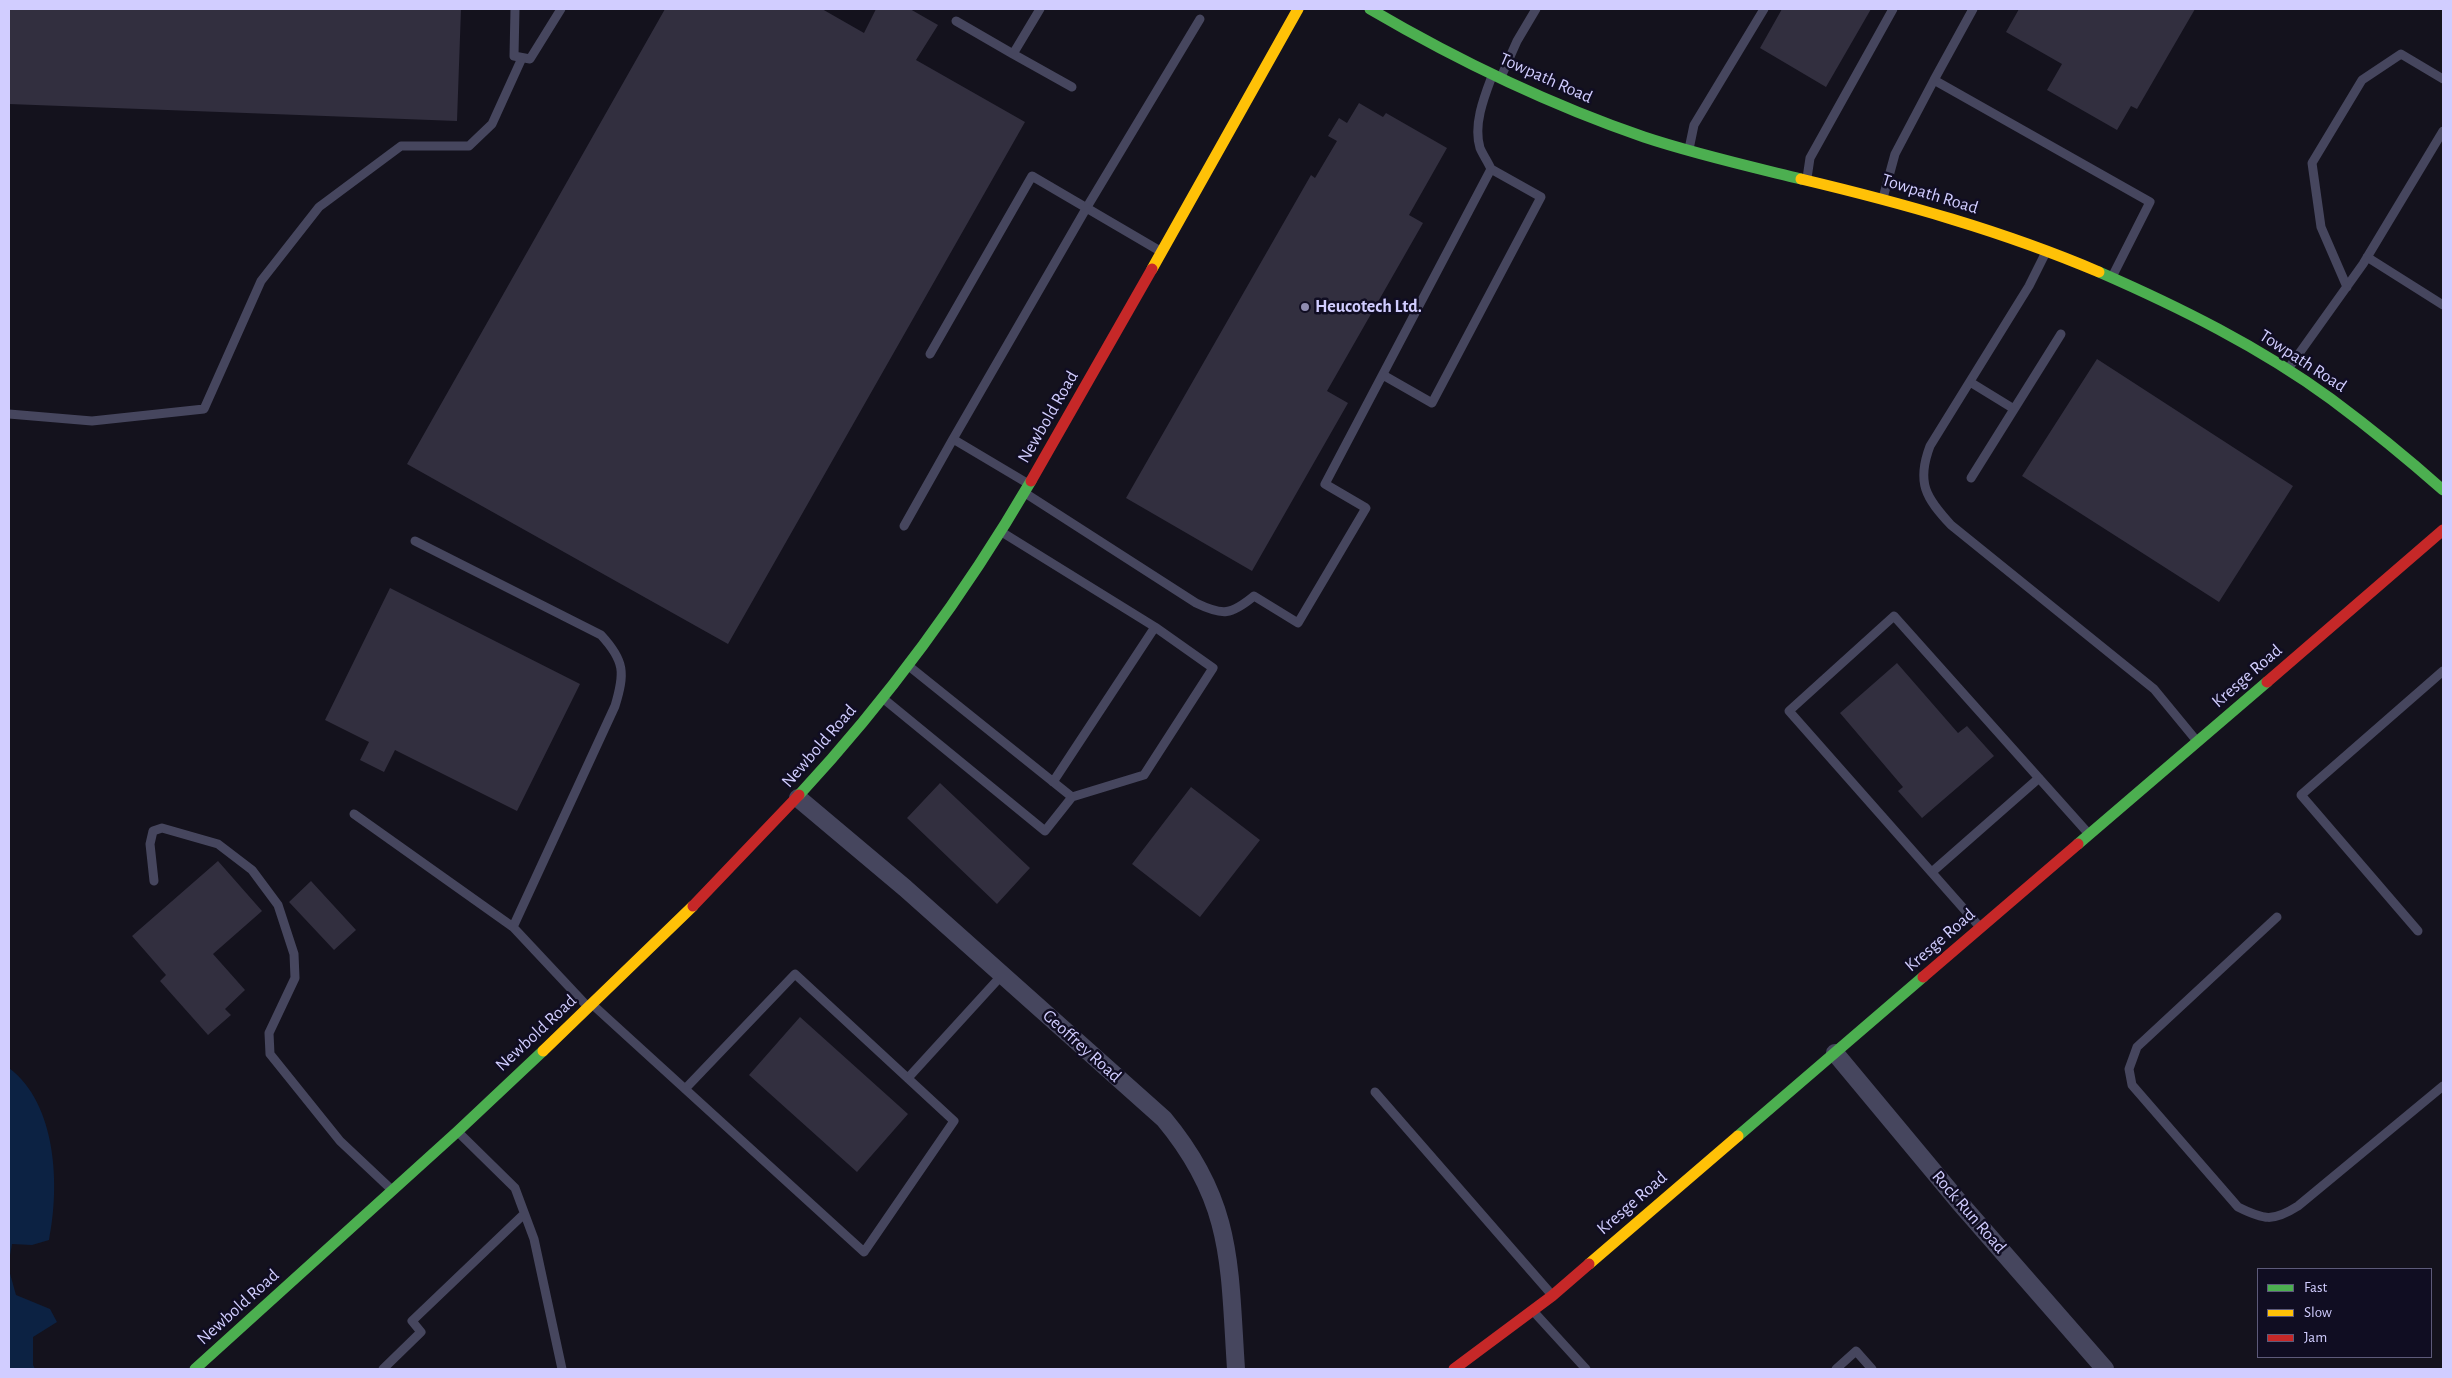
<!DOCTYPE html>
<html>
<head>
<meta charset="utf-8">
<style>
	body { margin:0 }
	#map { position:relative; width:2452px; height:1378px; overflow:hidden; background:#14121d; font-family:"Alegreya Sans",sans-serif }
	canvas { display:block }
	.frame { position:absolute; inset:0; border:10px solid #d1cdff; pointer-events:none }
	.legend { position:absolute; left:2257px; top:1268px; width:175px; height:90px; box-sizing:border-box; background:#100d22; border:1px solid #5d5a7a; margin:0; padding:6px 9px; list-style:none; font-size:15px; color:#d1cdff }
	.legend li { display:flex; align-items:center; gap:10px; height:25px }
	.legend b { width:25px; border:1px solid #5d5a7a }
</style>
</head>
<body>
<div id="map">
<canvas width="2452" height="1378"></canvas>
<div class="frame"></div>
<ul class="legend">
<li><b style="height:6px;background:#4caf50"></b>Fast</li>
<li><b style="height:6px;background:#ffc107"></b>Slow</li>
<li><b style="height:6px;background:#c62828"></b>Jam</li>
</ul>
</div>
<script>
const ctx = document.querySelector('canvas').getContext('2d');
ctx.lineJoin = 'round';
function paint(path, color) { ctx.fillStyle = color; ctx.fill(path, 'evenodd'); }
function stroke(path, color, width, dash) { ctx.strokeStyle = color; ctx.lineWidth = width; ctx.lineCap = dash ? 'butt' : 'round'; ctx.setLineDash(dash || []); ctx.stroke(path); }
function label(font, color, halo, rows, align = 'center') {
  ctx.font = font + ' "Alegreya Sans",sans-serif'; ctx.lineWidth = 5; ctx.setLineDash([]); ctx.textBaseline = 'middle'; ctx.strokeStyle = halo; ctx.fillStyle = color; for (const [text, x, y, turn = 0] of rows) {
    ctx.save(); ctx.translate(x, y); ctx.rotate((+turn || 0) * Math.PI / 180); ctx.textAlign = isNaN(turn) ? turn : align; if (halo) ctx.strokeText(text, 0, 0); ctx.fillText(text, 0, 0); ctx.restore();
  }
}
paint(new Path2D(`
	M9 1068C57 1104 60 1186 49 1240L32 1245 12 1244 9 1261Z
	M9 1270 16 1295 50 1309 57 1322 33 1337V1365L35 1369H9Z`), '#0c2243');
paint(new Path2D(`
	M9 9H461L457 121 9 104Z
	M665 9H822L864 33 876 9H910L938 25 916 60 1025 122 728 644 407 464Z
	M1782 9H1871L1826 87 1760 48Z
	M2019 9H2195L2137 109 2131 106 2117 130 2047 90 2062 64 2006 32Z
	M1359 103 1383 117 1386 113 1447 148 1409 215 1423 223 1327 391 1348 403 1252 571 1126 498 1311 175 1315 178 1337 141 1328 136 1339 118 1347 123Z
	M2097 359 2293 486 2219 602 2022 476Z
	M390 588 580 684 517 811 395 750 384 772 360 760 369 742 325 720Z
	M1897 663 1958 733 1967 726 1994 756 1922 818 1898 791 1903 787 1840 713Z
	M940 783 1030 868 997 904 907 818Z
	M1191 787 1260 840 1200 917 1132 864Z
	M218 861 262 911 213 954 245 990 225 1009 231 1015 208 1035 160 981 166 975 132 936Z
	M311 881 356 930 334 950 289 902Z
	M800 1017 908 1114 857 1172 749 1075Z`), '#322f3f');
stroke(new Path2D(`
	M515 9 514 56 530 59 561 9
	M1040 9 1013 54 1072 87
	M1973 9 1934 80 2150 202 2112 277
	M956 21 1013 54
	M1501 77 1517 41 1536 9
	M1689 149 1694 125 1764 9
	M1807 178 1810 158 1893 9
	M1883 198 1895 154 1934 80
	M2046 252 2029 286 1930 446C1916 483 1926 498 1951 525L2154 689 2196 740
	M2367 257 2443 305
	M2347 287 2321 227 2312 163 2362 80 2401 54 2443 79
	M930 354 1032 176 1160 251
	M2288 369 2363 264 2443 131
	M1383 375 1432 403 1541 197 1491 169
	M1970 382 2014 409
	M9 414 92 421 204 409 261 281 319 207 401 146H469L492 124 522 58
	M1971 478 2061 334
	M1027 483 953 439 1087 207 1200 19
	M1025 493 1196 603C1223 616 1231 615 1254 596L1298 623 1366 508 1325 484 1491 169C1488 162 1483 155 1480 148 1473 125 1484 97 1492 76
	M904 526 953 439
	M415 541 601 635C625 661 625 673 615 706L513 927 588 1007
	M910 667 1072 797
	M885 700 1045 831 1072 797 1144 775 1213 668 1155 627 1000 531
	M1053 782 1155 627
	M354 814 513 927
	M1932 872 2039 778
	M154 881 150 844 153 831 162 828 218 844 252 870 278 905 294 954 295 978 269 1033 270 1054 340 1141 392 1190
	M2277 917 2137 1047 2129 1069 2132 1085 2238 1207C2264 1220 2273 1222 2298 1206L2443 1086
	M1979 926 1789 711 1894 616 2088 833
	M2418 931 2301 795 2443 671
	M594 1006 864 1252 954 1121 795 974 685 1089
	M908 1078 1002 975
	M1375 1092 1552 1295
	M458 1132 515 1188 534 1239 562 1369
	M1534 1312 1586 1369
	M383 1369 421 1332 412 1321 524 1214
	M1836 1369 1856 1351 1872 1369`), '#46465e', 9);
stroke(new Path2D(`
	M798 798 905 888 1164 1119C1234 1203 1229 1266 1236 1369
	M1835 1053 1959 1202 2105 1369`), '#46465e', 18);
stroke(new Path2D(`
	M1370 9C1457 60 1548 104 1644 137 1695 154 1748 166 1801 179
	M2099 272C2179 307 2260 347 2331 399 2370 428 2407 458 2443 490
	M799 795C888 699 965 594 1031 481
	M2078 844 2267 682
	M1738 1136 1923 977
	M195 1369 458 1131 543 1051`), '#4caf50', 11);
stroke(new Path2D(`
	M1801 179C1902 203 2003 231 2099 272
	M1152 269 1298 9
	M543 1051 693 906
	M1589 1264 1738 1136`), '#ffc107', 11);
stroke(new Path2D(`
	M1031 481 1152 269
	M2267 682 2443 530
	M693 906 799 795
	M1923 977 2078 844
	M1454 1369 1552 1296 1589 1264`), '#c62828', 11);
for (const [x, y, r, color] of [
	[1305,307,5,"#8f8cb0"]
]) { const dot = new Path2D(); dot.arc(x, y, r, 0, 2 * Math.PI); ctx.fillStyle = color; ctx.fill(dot); stroke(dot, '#100d22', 2); }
label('18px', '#d1cdff', '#100d22', [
	["Towpath Road",1546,78,24],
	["Towpath Road",1930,194,17],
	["Towpath Road",2303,361,33],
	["Newbold Road",1048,417,-60],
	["Kresge Road",2247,676,-41],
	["Newbold Road",819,746,-49],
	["Kresge Road",1940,940,-41],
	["Newbold Road",536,1033,-43],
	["Geoffrey Road",1082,1046,42],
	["Kresge Road",1632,1203,-41],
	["Rock Run Road",1969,1212,49],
	["Newbold Road",238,1307,-42]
]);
label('bold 18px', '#d1cdff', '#100d22', [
	["Heucotech Ltd.",1315,307]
], 'left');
</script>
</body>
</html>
